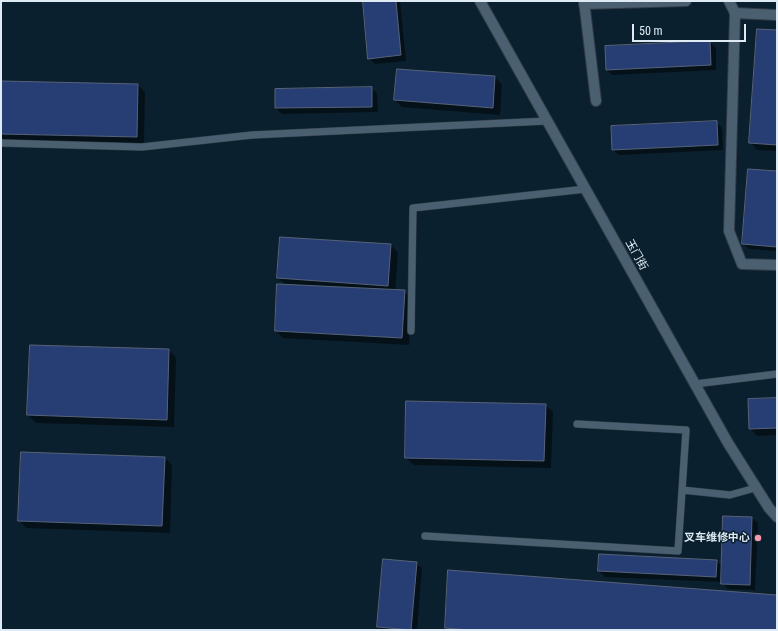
<!DOCTYPE html>
<html>
<head>
<meta charset="utf-8">
<style>
	body { margin:0 }
	#map { position:relative; width:778px; height:631px; overflow:hidden; background:#0b202e; font-family:"Roboto Condensed",sans-serif }
	canvas { display:block }
	.frame { position:absolute; inset:0; border:2px solid #deebf4; pointer-events:none }
	.scale { position:absolute; left:632px; top:24px; width:114px; height:18px; box-sizing:border-box; border:2px solid #deebf4; border-top:0; padding-left:5px; font-size:12px; line-height:14px; white-space:nowrap; color:#deebf4; -webkit-text-stroke:3px #0b202e; paint-order:stroke }
</style>
</head>
<body>
<div id="map">
<canvas width="778" height="631"></canvas>
<div class="frame"></div>
<div class="scale">50 m</div>
</div>
<script>
const ctx = document.querySelector('canvas').getContext('2d');
ctx.lineJoin = 'round';
function paint(path, color) { ctx.fillStyle = color; ctx.fill(path, 'evenodd'); }
function stroke(path, color, width, dash) { ctx.strokeStyle = color; ctx.lineWidth = width; ctx.lineCap = dash ? 'butt' : 'round'; ctx.setLineDash(dash || []); ctx.stroke(path); }
function label(font, color, halo, rows, align = 'center') {
  ctx.font = font + ' "Roboto Condensed","Noto Sans SC",sans-serif'; ctx.lineWidth = 3; ctx.setLineDash([]); ctx.textBaseline = 'middle'; ctx.strokeStyle = halo; ctx.fillStyle = color; for (const [text, x, y, turn = 0] of rows) {
    ctx.save(); ctx.translate(x, y); ctx.rotate((+turn || 0) * Math.PI / 180); ctx.textAlign = isNaN(turn) ? turn : align; if (halo) ctx.strokeText(text, 0, 0); ctx.fillText(text, 0, 0); ctx.restore();
  }
}
paint(new Path2D(`
	M364 1H400L406 61 375 64 369 58Z
	M777 31V151L757 150 750 142Z
	M710 42 716 48V70L612 75 607 70Z
	M495 77 502 85 500 115 402 107 395 100Z
	M1 82 138 85 145 92 144 144 5 141 1 137Z
	M372 88 377 94 378 112 282 114 276 108Z
	M716 122 722 128 723 150 619 155 613 150Z
	M777 172V251L749 249 743 244Z
	M391 245 398 253 395 291H404L412 299 409 345 283 338 276 331 286 285 278 278Z
	M31 346 169 350 176 358 174 427 36 423 28 415Z
	M777 399V435L757 436 750 428Z
	M545 405 553 412 551 468 414 465 406 458Z
	M165 458 172 465 170 533 26 528 19 520Z
	M752 518 758 523 755 590 728 589 722 582 605 577 599 571 716 561 723 567Z
	M416 563 422 568 417 630H381L378 627Z
	M777 596V630H448L446 628Z`), '#0007');
const building = new Path2D(`
	M363 1H396L401 55 368 59Z
	M757 29 777 30V145L749 143Z
	M710 41 711 65 606 70 605 46Z
	M397 69 495 76 493 108 394 100Z
	M1 81 138 84 137 137 1 134Z
	M372 87V107L275 108V89Z
	M717 121 718 145 612 150 611 126Z
	M748 169 777 171V247L742 244Z
	M280 237 391 244 388 286 277 278Z
	M277 284 405 290 402 338 275 331Z
	M30 345 169 349 167 420 27 415Z
	M777 398V428L749 429 748 399Z
	M406 401 546 404 544 461 405 458Z
	M21 452 165 457 162 526 18 521Z
	M723 516 752 517 750 585 721 584Z
	M599 554 717 560 716 577 598 571Z
	M383 559 417 562 411 630 377 627Z
	M448 570 777 595V630H469L445 628Z`);
paint(building, '#273e75');
stroke(building, '#576278', 1);
const lane = new Path2D(`
	M1 143 142 147 252 135 547 121
	M411 331 413 208 586 189
	M695 384 777 374
	M682 490 730 495 755 488
	M425 536 678 551 686 430 577 424`);
const street = new Path2D(`
	M480 1 728 443 769 508 777 517
	M584 1 596 101
	M729 1 735 13
	M584 4 686 1
	M777 15 735 13 729 231 742 264 777 265`);
stroke(lane, '#313b46', 8);
stroke(street, '#313b46', 12);
stroke(lane, '#4a6070', 7);
stroke(street, '#4a6070', 10);
for (const [x, y, r, color] of [
	[758,538,4,"#f29aac"]
]) { const dot = new Path2D(); dot.arc(x, y, r, 0, 2 * Math.PI); ctx.fillStyle = color; ctx.fill(dot); stroke(dot, '#0b202e', 1.5); }
label('11px', '#deebf4', '#0b202e', [
	["玉门街",636,255,61]
]);
label('bold 11px', '#deebf4', '#0b202e', [
	["叉车维修中心",750,538]
], 'right');
</script>
</body>
</html>
